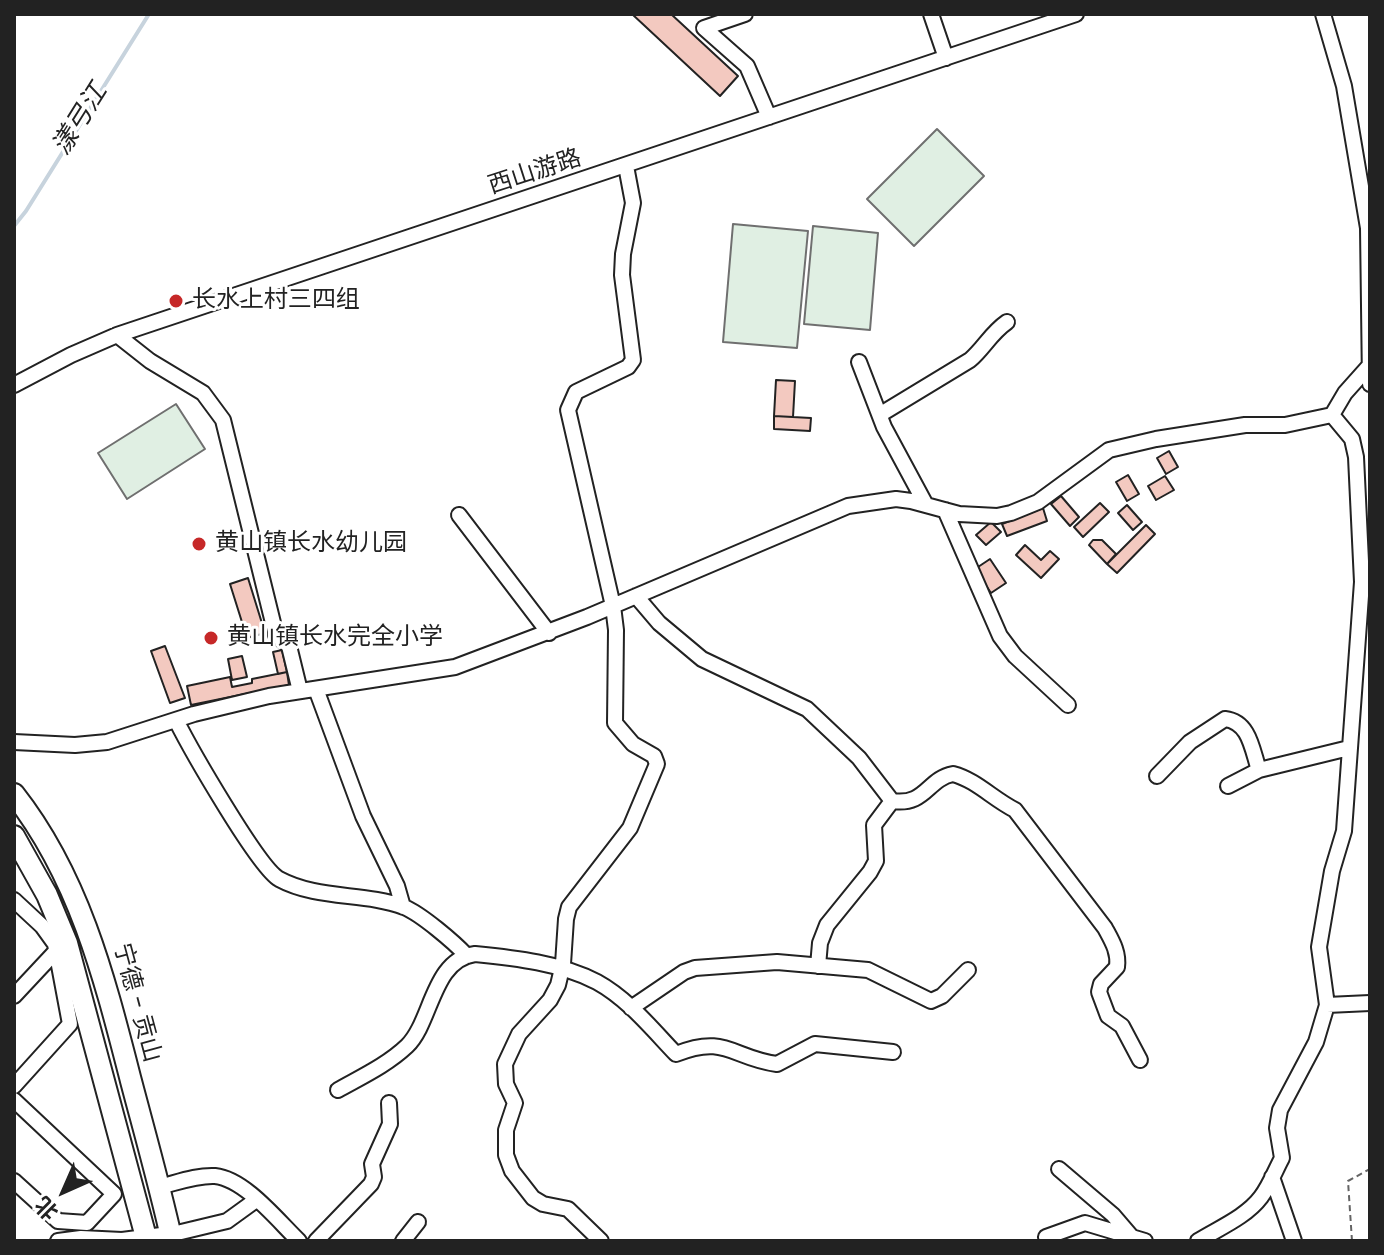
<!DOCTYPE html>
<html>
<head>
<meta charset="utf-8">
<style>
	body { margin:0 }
	#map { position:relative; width:1384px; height:1255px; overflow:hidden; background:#fff; font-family:Poppins,"Noto Sans SC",sans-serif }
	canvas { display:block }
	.frame { position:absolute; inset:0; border:16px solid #222; pointer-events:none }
	.north { position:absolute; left:24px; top:1151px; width:80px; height:80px; -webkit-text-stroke:6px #fff; paint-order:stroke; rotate:225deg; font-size:22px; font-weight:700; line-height:32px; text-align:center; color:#222 }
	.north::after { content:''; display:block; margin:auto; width:28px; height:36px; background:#222; clip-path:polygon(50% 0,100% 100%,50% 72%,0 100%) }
</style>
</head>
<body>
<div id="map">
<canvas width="1384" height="1255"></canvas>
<div class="frame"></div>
<div class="north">北</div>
</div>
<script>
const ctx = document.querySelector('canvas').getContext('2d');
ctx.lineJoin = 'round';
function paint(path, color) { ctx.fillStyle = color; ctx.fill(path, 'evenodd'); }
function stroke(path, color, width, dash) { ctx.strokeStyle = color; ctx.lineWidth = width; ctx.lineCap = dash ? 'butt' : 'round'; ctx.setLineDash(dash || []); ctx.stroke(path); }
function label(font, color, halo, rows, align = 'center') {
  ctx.font = font + ' Poppins,"Noto Sans SC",sans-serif'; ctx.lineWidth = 6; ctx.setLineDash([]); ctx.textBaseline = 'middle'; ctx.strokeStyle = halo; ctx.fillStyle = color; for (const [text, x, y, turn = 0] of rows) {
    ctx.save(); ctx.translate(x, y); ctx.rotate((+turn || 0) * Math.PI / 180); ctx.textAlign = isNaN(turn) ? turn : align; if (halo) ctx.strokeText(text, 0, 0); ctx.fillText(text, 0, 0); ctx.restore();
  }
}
const green = new Path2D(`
	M937 129 984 176 914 246 867 199Z
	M733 224 808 231 797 348 723 342Z
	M813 226 878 233 870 330 804 324Z
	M176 404 205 449 127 499 98 453Z`);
paint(green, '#e0efe3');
stroke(green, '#6f6f6f', 2);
stroke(new Path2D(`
	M14 226 26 211 149 14`), '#c7d3dd', 4);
const building = new Path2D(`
	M632 14H671L738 76 720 96Z
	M776 380 795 381 793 417 774 416Z
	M774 416 811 418 810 431 774 429Z
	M1169 451 1178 467 1166 474 1157 458Z
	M1128 475 1139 494 1127 501 1116 482Z
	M1165 476 1174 490 1156 500 1148 486Z
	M1061 496 1079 517 1070 526 1051 504Z
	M1100 503 1109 512 1083 537 1074 527Z
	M1127 505 1142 522 1133 530 1118 513Z
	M1043 508 1047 521 1007 536 1002 524Z
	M991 522 1001 532 986 545 976 535Z
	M1146 525 1155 534 1117 573 1107 564Z
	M1093 540H1102L1116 554 1107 564 1089 545Z
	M1025 545 1041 560 1050 551 1059 559 1041 578 1016 555Z
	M990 559 1006 583 991 593 975 569Z
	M248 578 265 633 247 638 230 584Z
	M165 646 185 698 170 703 151 651Z
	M282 650 287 672 278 674 273 652Z
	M242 656 247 677 232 680 228 659Z
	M287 672 289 685 191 705 187 686 230 677 232 687 252 683V679Z`);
paint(building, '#f3c9c0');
stroke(building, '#222', 2);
const minor = new Path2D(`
	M745 14 704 28 747 66 769 117
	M931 14 946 58
	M1323 14 1344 86 1368 228 1370 384
	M117 335 150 361 203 393 223 420 276 635 289 646 300 691
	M859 362 884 427 926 505
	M14 385 71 355 117 335 1076 14
	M881 414 970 360C984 348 991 333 1007 322
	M1332 415 1345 393 1370 365
	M945 510 1000 636 1015 656 1068 705
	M459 515 549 633
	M636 596 659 623 702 659 807 709 859 758 892 801C926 806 927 779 953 774 976 780 993 799 1015 810L1105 928C1112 941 1119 952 1117 967L1101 984 1099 992 1108 1016 1122 1026 1140 1060
	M316 689 363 816 397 886 403 907
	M176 720C190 748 258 867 279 879 318 900 364 892 404 907 421 914 454 942 467 956
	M14 742 75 745 107 742 194 714 269 696 455 667 587 617 848 506 896 499 911 501 959 514 997 516 1011 513 1038 502 1109 450 1156 439 1245 425H1285L1332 415
	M1157 776 1190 742 1225 719C1250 722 1252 750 1259 770
	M1228 786 1259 770 1349 748
	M14 900 42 926 55 944 70 1024 14 1086
	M818 966 820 943 827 925 870 872 876 861 874 825 892 801
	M14 996 57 950
	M1327 1005 1370 1003
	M631 1008 684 972 695 968 777 962 868 970 931 1001 942 996 968 970
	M338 1090C361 1077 387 1065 407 1046 432 1022 432 960 475 954 515 958 561 963 597 982 628 999 652 1029 676 1054 726 1034 732 1058 777 1064L815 1044 893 1052
	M14 1100 114 1194 87 1223 58 1221 14 1181
	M1059 1169 1113 1215 1131 1236
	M1272 1177 1294 1241
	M159 1187C176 1183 196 1175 215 1176 245 1179 278 1221 299 1241
	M1046 1237 1085 1223 1145 1241
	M58 1241 81 1238 122 1240 177 1233 227 1221 256 1200
	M316 1241 371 1184 374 1177 372 1164 390 1124 389 1103
	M403 1241 418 1222
	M601 1241 568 1209 543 1204 533 1198 512 1171 506 1155V1130L515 1103 506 1084 505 1064 519 1034 550 1000 558 985 563 964 566 919 569 907 630 828 657 764 654 756 633 744 615 723 616 630 613 606 568 410 576 392 628 367 633 360 622 275 623 254 633 203 626 166
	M1198 1241C1219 1228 1246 1217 1261 1197 1270 1185 1275 1171 1282 1158L1277 1128 1280 1110 1316 1042 1327 1005 1319 947 1332 871 1344 831 1362 582 1356 457 1352 439 1332 415`);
const highway = new Path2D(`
	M14 794C80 878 105 980 131 1081 145 1134 160 1187 172 1241
	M14 836 47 895 67 943 147 1241`);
stroke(minor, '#222', 18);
stroke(highway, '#222', 24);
stroke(new Path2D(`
	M1352 1241 1348 1181 1370 1169`), '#646464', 2, [6, 4]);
stroke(minor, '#fff', 14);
stroke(highway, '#fff', 20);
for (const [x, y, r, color] of [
	[176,301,8,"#c62828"],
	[199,544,8,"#c62828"],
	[211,638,8,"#c62828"]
]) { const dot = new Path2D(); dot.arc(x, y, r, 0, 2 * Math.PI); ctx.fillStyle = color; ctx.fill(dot); stroke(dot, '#fff', 3); }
label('24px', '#222', '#fff', [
	["西山游路",535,173,-18],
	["宁德 - 贡山",136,1003,75]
]);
label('24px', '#222', '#fff', [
	["长水上村三四组",192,301],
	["黄山镇长水幼儿园",215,544],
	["黄山镇长水完全小学",227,638]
], 'left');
label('italic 26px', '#222', '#fff', [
	["漾弓江",81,120,-58]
]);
</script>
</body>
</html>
